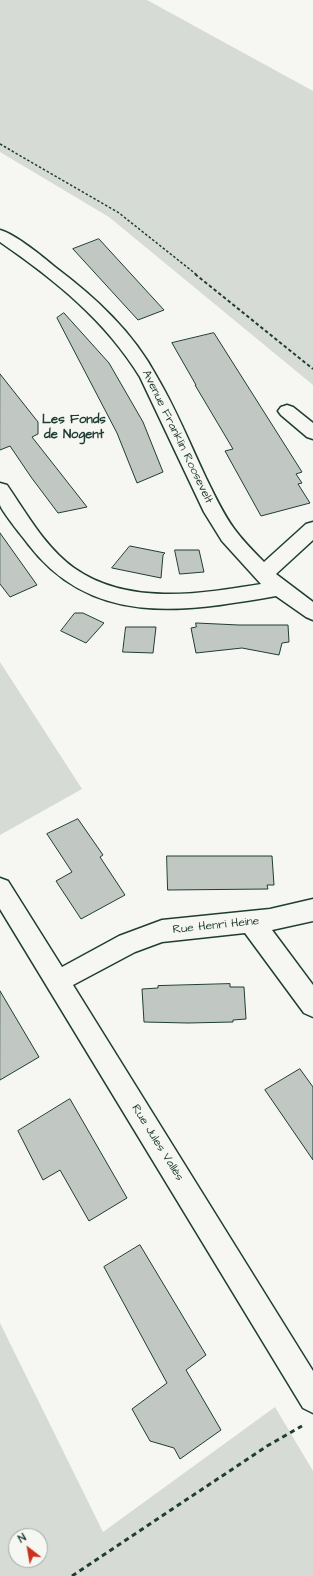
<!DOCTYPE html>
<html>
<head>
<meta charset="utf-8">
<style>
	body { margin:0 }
	#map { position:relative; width:313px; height:1576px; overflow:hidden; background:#f6f6f2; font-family:"Architects Daughter",sans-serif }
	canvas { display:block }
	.north { position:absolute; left:8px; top:1528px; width:40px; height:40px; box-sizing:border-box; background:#f6f6f2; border:1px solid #a0aca6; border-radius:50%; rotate:329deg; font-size:11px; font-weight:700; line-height:16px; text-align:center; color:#1f3d34 }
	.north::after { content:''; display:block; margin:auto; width:14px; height:18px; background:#c8321e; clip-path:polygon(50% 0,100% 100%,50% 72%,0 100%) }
</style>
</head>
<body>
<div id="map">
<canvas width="313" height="1576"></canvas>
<div class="north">N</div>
</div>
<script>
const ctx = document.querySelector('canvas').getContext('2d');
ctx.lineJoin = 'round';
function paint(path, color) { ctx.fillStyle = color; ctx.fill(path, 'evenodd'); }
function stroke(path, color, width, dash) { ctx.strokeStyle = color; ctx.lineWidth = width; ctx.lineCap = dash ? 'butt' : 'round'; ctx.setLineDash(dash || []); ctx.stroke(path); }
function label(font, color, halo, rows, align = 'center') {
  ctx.font = font + ' "Architects Daughter",sans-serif'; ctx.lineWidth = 4; ctx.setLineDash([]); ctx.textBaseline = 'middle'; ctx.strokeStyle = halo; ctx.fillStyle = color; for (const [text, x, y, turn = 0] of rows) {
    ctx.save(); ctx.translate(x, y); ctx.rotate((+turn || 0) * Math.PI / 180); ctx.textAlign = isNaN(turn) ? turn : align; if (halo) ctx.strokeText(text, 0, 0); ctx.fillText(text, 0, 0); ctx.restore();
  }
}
paint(new Path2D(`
	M0 0H147L313 91V385L109 217 0 152Z
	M0 662 82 789 0 835Z
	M0 1323 103 1532 275 1407 313 1471V1576H0ZM16 1536H40V1560H16Z`), '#d6dbd6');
const building = new Path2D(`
	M99 239 164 310 138 320 73 249Z
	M64 313 109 363 143 422 163 472 137 483 117 433 57 318Z
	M214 333 302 472 296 474 302 483 298 484 310 503 261 516 225 451 233 449 195 385H196L172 343Z
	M0 374 38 422V434L32 437 87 507 58 513 31 477 10 446 0 450Z
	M0 533 37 585 10 597 0 584Z
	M130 546 165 553 163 555 161 578 112 568Z
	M175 550H199L204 572 180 574Z
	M75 613H83L104 623 86 643 61 631Z
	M196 623 239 625H288L289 642 282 643 279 655 242 648 196 653 191 628 196 627Z
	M126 627H156L153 653 123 652Z
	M78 819 103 855 100 857 125 895 81 919 56 881 72 872 47 834Z
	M167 856H272L274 885H267L268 889 168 890Z
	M230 984V987H244L246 1019 233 1020V1022L188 1023 144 1022 142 989 158 988V986Z
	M0 991 39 1057 0 1080Z
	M300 1069 313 1087V1160L265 1090Z
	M70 1099 127 1198 89 1221 60 1170 43 1180 18 1131Z
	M140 1245 206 1355 186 1370 221 1430 180 1459 174 1448 150 1441 132 1409 167 1383 104 1267Z`);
paint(building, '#c1c8c3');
stroke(building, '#1f3d34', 1);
const minor = new Path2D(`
	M0 230C15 234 42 256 55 267 95 297 133 332 157 377 176 409 190 444 206 478 215 496 223 514 235 530 244 542 254 552 264 562L306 524 313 522V540L276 574 313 602V620L306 617 276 596C184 612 92 628 28 544 22 536 3 513 0 505 0 499 0 489 0 483L7 485C27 514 45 547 74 568 128 606 200 594 261 584L222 541 204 512 140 377C105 320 55 280 0 242Z
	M287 405 293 407 313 423V439L307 437 281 415 278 411 281 407Z
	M0 878 8 881 62 967 119 936 162 920 270 909 313 899V921L272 930 313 985V1017L304 1013 245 933 162 942 135 952 73 985 313 1371V1413L303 1408 0 909Z`);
stroke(minor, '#1f3d34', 3);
stroke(new Path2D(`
	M0 144 119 213 197 275`), '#1f3d34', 1.5, [2.5, 2]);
stroke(new Path2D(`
	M195 274 313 369`), '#1f3d34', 2, [3.5, 2.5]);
stroke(new Path2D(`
	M72 1576 267 1446 302 1426`), '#1f3d34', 3, [5, 4]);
paint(minor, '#f6f6f2');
label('12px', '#1f3d34', '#f6f6f2', [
	["Avenue Franklin Roosevelt",177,437,64],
	["Rue Henri Heine",216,926,-6],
	["Rue Jules Vallès",157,1143,58]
]);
label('bold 13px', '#1f3d34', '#f6f6f2', [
	["Les Fonds",74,420],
	["de Nogent",74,435]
]);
</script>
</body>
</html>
